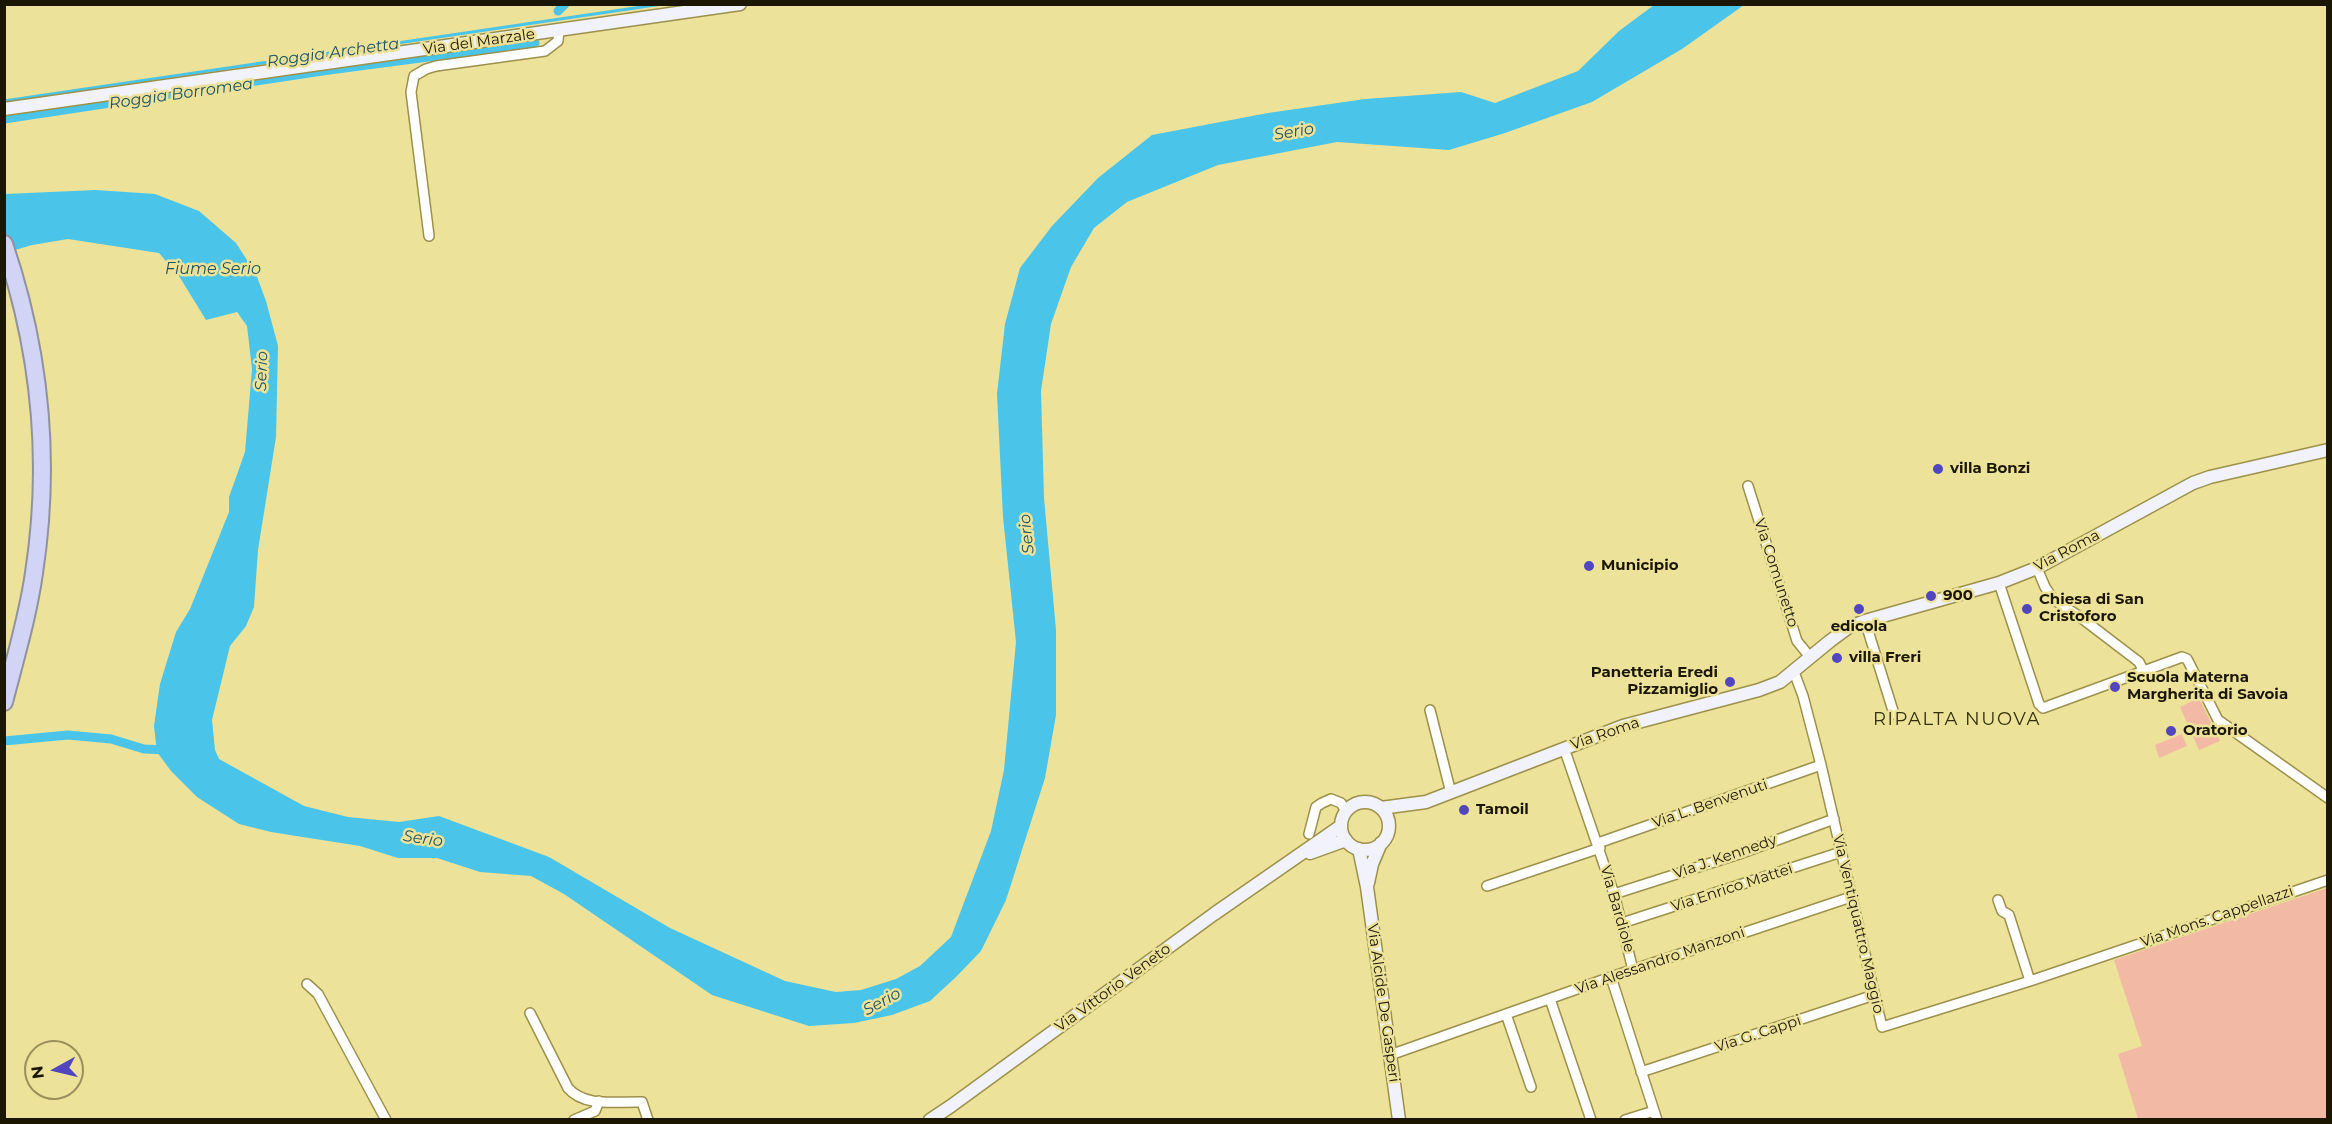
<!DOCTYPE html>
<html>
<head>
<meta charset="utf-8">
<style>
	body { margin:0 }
	#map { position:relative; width:2332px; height:1124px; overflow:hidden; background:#ece299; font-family:Montserrat,sans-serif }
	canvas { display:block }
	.frame { position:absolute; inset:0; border:6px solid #1b1600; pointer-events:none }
	.north { position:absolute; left:24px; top:1040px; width:60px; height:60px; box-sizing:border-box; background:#ece299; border:2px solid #98905c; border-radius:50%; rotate:262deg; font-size:16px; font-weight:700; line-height:24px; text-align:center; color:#1b1600 }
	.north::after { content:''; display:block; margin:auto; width:21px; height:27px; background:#5246be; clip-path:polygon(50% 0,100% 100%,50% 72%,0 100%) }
</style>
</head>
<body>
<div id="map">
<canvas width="2332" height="1124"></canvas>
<div class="frame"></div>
<div class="north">N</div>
</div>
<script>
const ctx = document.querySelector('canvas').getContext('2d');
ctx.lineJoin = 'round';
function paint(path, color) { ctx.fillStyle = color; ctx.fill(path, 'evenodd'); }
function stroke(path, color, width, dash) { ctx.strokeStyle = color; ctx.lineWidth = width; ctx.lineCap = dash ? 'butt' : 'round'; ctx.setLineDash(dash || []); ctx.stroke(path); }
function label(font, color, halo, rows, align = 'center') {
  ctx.font = font + ' Montserrat,sans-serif'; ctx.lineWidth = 5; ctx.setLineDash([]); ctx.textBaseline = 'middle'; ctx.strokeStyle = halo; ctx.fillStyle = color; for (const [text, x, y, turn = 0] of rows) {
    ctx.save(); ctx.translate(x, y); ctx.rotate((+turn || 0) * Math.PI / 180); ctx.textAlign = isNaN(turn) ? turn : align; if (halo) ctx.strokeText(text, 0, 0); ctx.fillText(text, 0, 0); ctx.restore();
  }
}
paint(new Path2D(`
	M2199 698 2220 741 2199 750 2180 707Z
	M2182 734 2187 746 2159 758 2155 745Z
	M2327 888V1119H2138L2118 1054 2142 1046 2114 960Z`), '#f2baa5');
paint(new Path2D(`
	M1654 5H1744L1682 49 1592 102 1505 133 1449 150 1337 142 1218 165 1127 202 1094 228 1071 267 1051 324 1041 391 1044 498 1056 630V715L1045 778 1006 900 981 951 956 977 930 1001 892 1015 854 1023 809 1026 712 995 564 894 531 876 480 872 437 858H398L360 846 271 832 239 824 197 797 171 771 157 752 154 726 160 684 176 632 190 609 229 512V497L245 452 252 369 247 326 237 312 206 320 179 276 159 253 68 239 32 245 5 253V194L96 190 155 194 199 211 236 243 256 274 266 301 278 346 276 437 258 550 254 607 246 626 230 646 212 720 215 750 219 759 304 806 348 817 399 822 439 816 549 857 670 928 785 981 836 992 861 990 896 979 920 966 951 937 991 831 1004 770 1016 642 1003 517 997 394 1005 324 1020 268 1052 226 1098 178 1152 135 1268 113 1365 99 1461 92 1495 103 1578 71 1619 31Z`), '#4ac5e9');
stroke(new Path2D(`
	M4 101 662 4`), '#4ac5e9', 3);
stroke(new Path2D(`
	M558 11 565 4
	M4 119 329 70 535 43
	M4 741 68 735 111 739 144 749 168 750`), '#4ac5e9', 9);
const street = new Path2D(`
	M429 236 411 92 414 76 426 69 436 66 545 51 558 41 559 30
	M1748 486 1797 641 1810 657
	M2037 568 2045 587 2053 599 2080 617 2139 662 2144 672
	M1999 583 2039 704 2043 708 2182 657 2187 659 2218 720 2328 798
	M1865 621 1894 714
	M1794 672 1803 696 1821 765 1882 1027 2030 981 2328 880
	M1430 710 1451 793
	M1564 748 1614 894 1633 970
	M1309 834 1316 807 1322 803 1331 799 1341 803 1346 811
	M1598 843 1821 765
	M1487 886 1600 848
	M1614 894 1739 854 1834 819
	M1998 900 2002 911 2009 915 2030 981
	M1622 923 1841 852
	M1611 977 1657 1120
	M307 984 318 994 386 1120
	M1550 999 1591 1120
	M530 1013 568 1088C585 1108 618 1101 642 1102L648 1120
	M1506 1014 1531 1087
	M1390 1055 1611 977 1851 897
	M1641 1072 1874 995
	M574 1120 595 1111 599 1101
	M1625 1120 1654 1111`);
const secondary = new Path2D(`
	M4 109 740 4
	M1341 826a24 24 0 1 1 48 0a24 24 0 1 1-48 0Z
	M1381 808 1426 802 1623 726 1759 690 1780 682 1830 641 1849 627 1865 621 1999 583 2037 568 2193 483 2210 477 2328 450
	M1359 849 1367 887 1399 1120
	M1310 853 1346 840
	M1368 883 1372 864 1381 843
	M930 1120 951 1106 1214 914 1341 826`);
const highway = new Path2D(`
	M4 244C40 350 51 462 34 573 28 616 15 659 4 702`);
stroke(street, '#9b914b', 12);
stroke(secondary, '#9b914b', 15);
stroke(highway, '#91929f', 20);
stroke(street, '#fff', 9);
stroke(secondary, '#f1f2fc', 12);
stroke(highway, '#d1d4f4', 16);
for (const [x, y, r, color] of [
	[1938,469,6,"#5246be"],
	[1589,566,6,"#5246be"],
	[1931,596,6,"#5246be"],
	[1859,609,6,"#5246be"],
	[2027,609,6,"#5246be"],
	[1837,658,6,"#5246be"],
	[1730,682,6,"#5246be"],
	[2115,687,6,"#5246be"],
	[2171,731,6,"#5246be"],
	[1464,810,6,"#5246be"]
]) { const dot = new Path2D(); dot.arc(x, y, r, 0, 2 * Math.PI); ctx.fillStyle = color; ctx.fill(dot); stroke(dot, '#ece299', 2); }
label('15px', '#1b1600', '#ece299', [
	["Via del Marzale",479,42,-8],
	["Via Roma",2067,551,-28],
	["Via Comunetto",1776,573,72],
	["Via Roma",1605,734,-19],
	["Via L. Benvenuti",1710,804,-19],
	["Via J. Kennedy",1725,857,-19],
	["Via Enrico Mattei",1732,888,-18],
	["Via Bardiole",1617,909,74],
	["Via Mons. Cappellazzi",2217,917,-19],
	["Via Ventiquattro Maggio",1858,924,77],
	["Via Alessandro Manzoni",1660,961,-19],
	["Via Vittorio Veneto",1113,988,-36],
	["Via Alcide De Gasperi",1383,1003,82],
	["Via G. Cappi",1758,1034,-18]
]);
label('bold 15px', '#1b1600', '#ece299', [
	["villa Bonzi",1950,469],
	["Municipio",1601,566],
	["900",1943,596],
	["Chiesa di San",2039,600],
	["Cristoforo",2039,617],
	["edicola",1859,627,"center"],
	["villa Freri",1849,658],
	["Panetteria Eredi",1718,673,"right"],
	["Pizzamiglio",1718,690,"right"],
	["Scuola Materna",2127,678],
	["Margherita di Savoia",2127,695],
	["Oratorio",2183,731],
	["Tamoil",1476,810]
], 'left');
label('italic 16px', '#205262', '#ece299', [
	["Roggia Archetta",333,53,-8],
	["Roggia Borromea",181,94,-8],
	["Serio",1294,132,-10],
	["Fiume Serio",213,269],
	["Serio",262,371,-88],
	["Serio",1027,534,-96],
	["Serio",423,839,8],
	["Serio",882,1002,-29]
]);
ctx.letterSpacing = '1.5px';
label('18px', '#342f08', '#ece299', [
	["RIPALTA NUOVA",1957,720]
]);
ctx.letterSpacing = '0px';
</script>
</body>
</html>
